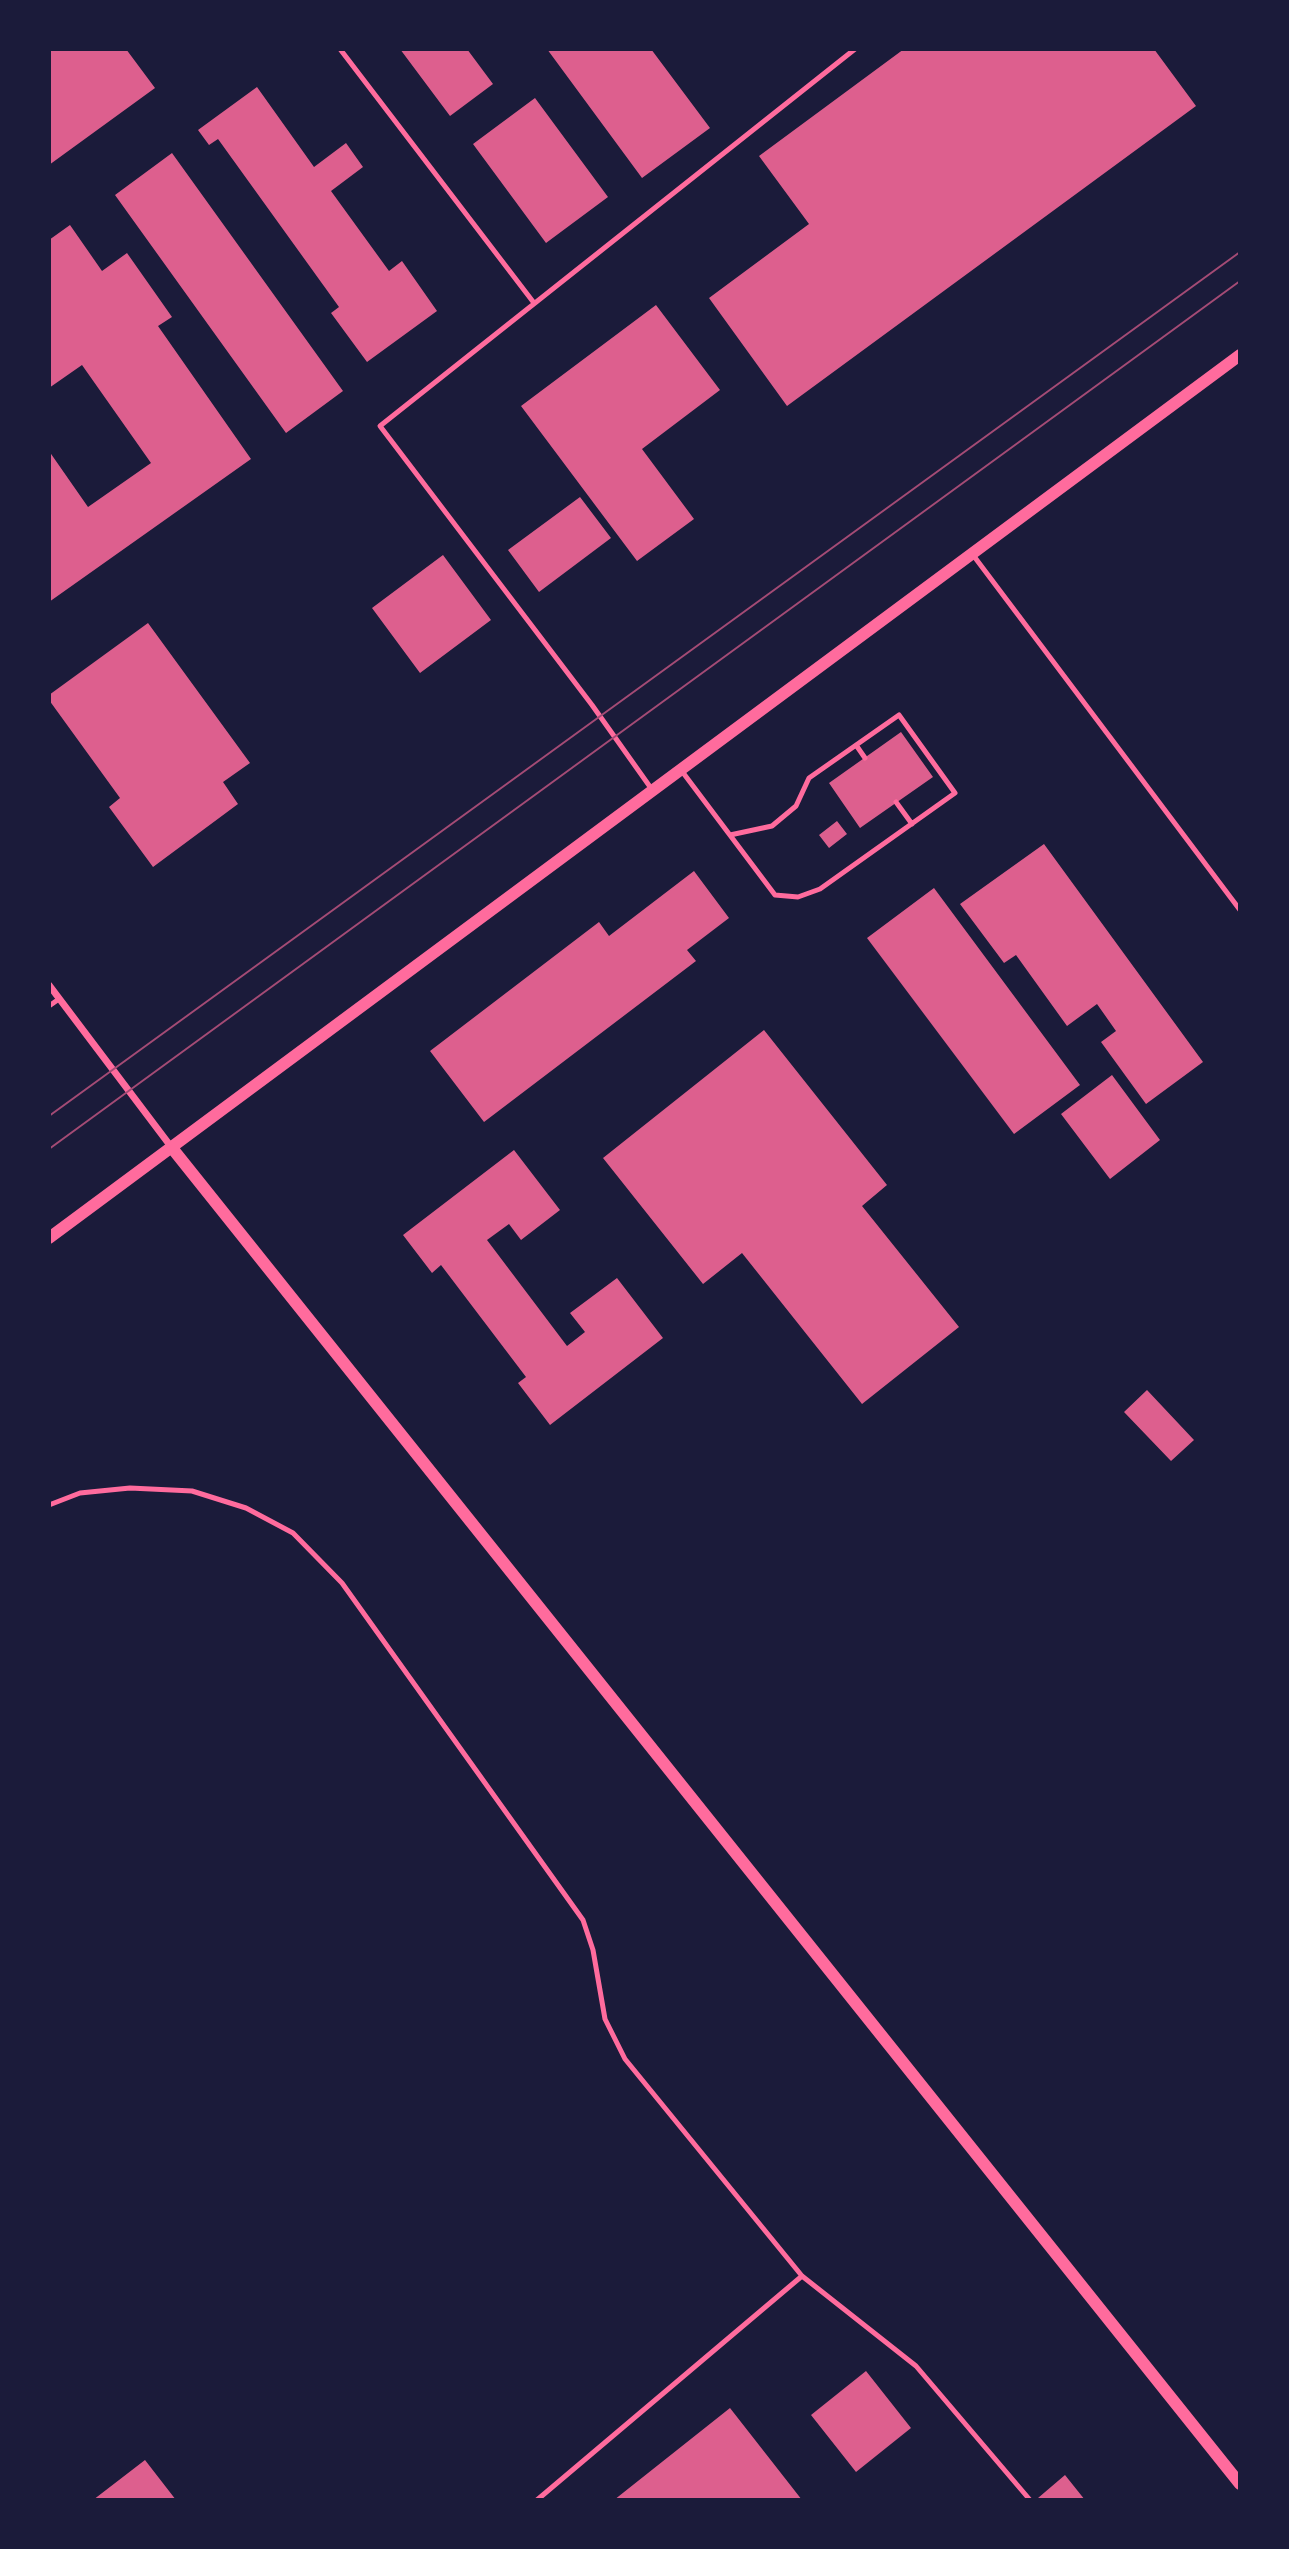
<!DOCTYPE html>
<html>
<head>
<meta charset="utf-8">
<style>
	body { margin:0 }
	#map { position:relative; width:1289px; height:2549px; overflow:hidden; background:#1b1b3a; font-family:Jost,sans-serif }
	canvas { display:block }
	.frame { position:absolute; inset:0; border:51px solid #1b1b3a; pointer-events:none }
</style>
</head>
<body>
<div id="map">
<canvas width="1289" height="2549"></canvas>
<div class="frame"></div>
</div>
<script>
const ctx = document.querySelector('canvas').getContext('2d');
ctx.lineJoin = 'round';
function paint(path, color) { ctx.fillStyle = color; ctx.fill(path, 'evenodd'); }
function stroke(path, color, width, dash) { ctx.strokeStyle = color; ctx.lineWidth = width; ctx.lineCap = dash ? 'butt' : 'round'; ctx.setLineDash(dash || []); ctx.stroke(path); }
paint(new Path2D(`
	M49 49H126L155 88 49 165Z
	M400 49H467L493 84 450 116Z
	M547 49H651L710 128 642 178Z
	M904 49H1154L1196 106 787 406 709 298 809 224 759 156Z
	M257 87 314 167 346 143 363 167 331 191 389 271 402 261 437 311 367 362 331 313 339 307 218 139 209 145 198 130Z
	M535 98 608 197 546 243 473 144Z
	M172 153 343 391 286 433 115 195Z
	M70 225 102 271 127 253 172 317 158 326 251 459 49 602V451L88 507 151 463 82 365 49 388V240Z
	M656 305 720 390 642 449 694 519 637 561 521 406Z
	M580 497 611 538 539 592 508 550Z
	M443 555 491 620 420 673 372 608Z
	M148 623 250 763 223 782 238 804 153 867 109 807 120 798 49 700V695Z
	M901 732 933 777 860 828 829 783Z
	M837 821 847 834 829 848 819 835Z
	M1044 844 1203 1062 1146 1104 1101 1042 1116 1031 1097 1004 1067 1026 1016 955 1004 963 960 904Z
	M694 871 729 918 687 950 696 961 484 1122 430 1051 599 922 609 936Z
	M934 888 1080 1085 1014 1134 867 938Z
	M764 1030 887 1185 862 1206 959 1327 862 1404 742 1253 703 1284 603 1158Z
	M1112 1075 1160 1140 1110 1179 1061 1114Z
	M514 1150 560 1210 521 1240 509 1224 487 1240 567 1346 585 1332 570 1313 617 1278 663 1338 550 1425 518 1383 526 1377 441 1265 432 1273 403 1235Z
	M1147 1390 1194 1440 1171 1461 1124 1412Z
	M866 2371 911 2428 856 2472 811 2415Z
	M730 2408 802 2500H614Z
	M145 2460 176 2500H93Z
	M1065 2475 1085 2500H1040L1038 2498Z`), '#dd5f8e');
stroke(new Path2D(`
	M340 49 534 303
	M973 555 1240 910
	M856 745 865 758
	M681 770 775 895 798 897 820 889 955 793 899 715 809 778 796 806 772 826 730 835
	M653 791 592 705 380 426 855 49
	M896 802 912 824
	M49 1006 59 999
	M49 1505 80 1493 130 1488 192 1491 246 1508 293 1533 342 1583 583 1920 593 1950 605 2019 625 2059 802 2276 916 2366 1030 2500
	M537 2500 802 2276`), '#ff6b9d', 5);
stroke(new Path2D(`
	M49 985 172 1148`), '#ff6b9d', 7);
stroke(new Path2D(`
	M172 1148 1240 2484
	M49 1238 1240 355`), '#ff6b9d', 12);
stroke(new Path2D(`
	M49 1116 1240 252
	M49 1149 1240 281`), '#a44b75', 2);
</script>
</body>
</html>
